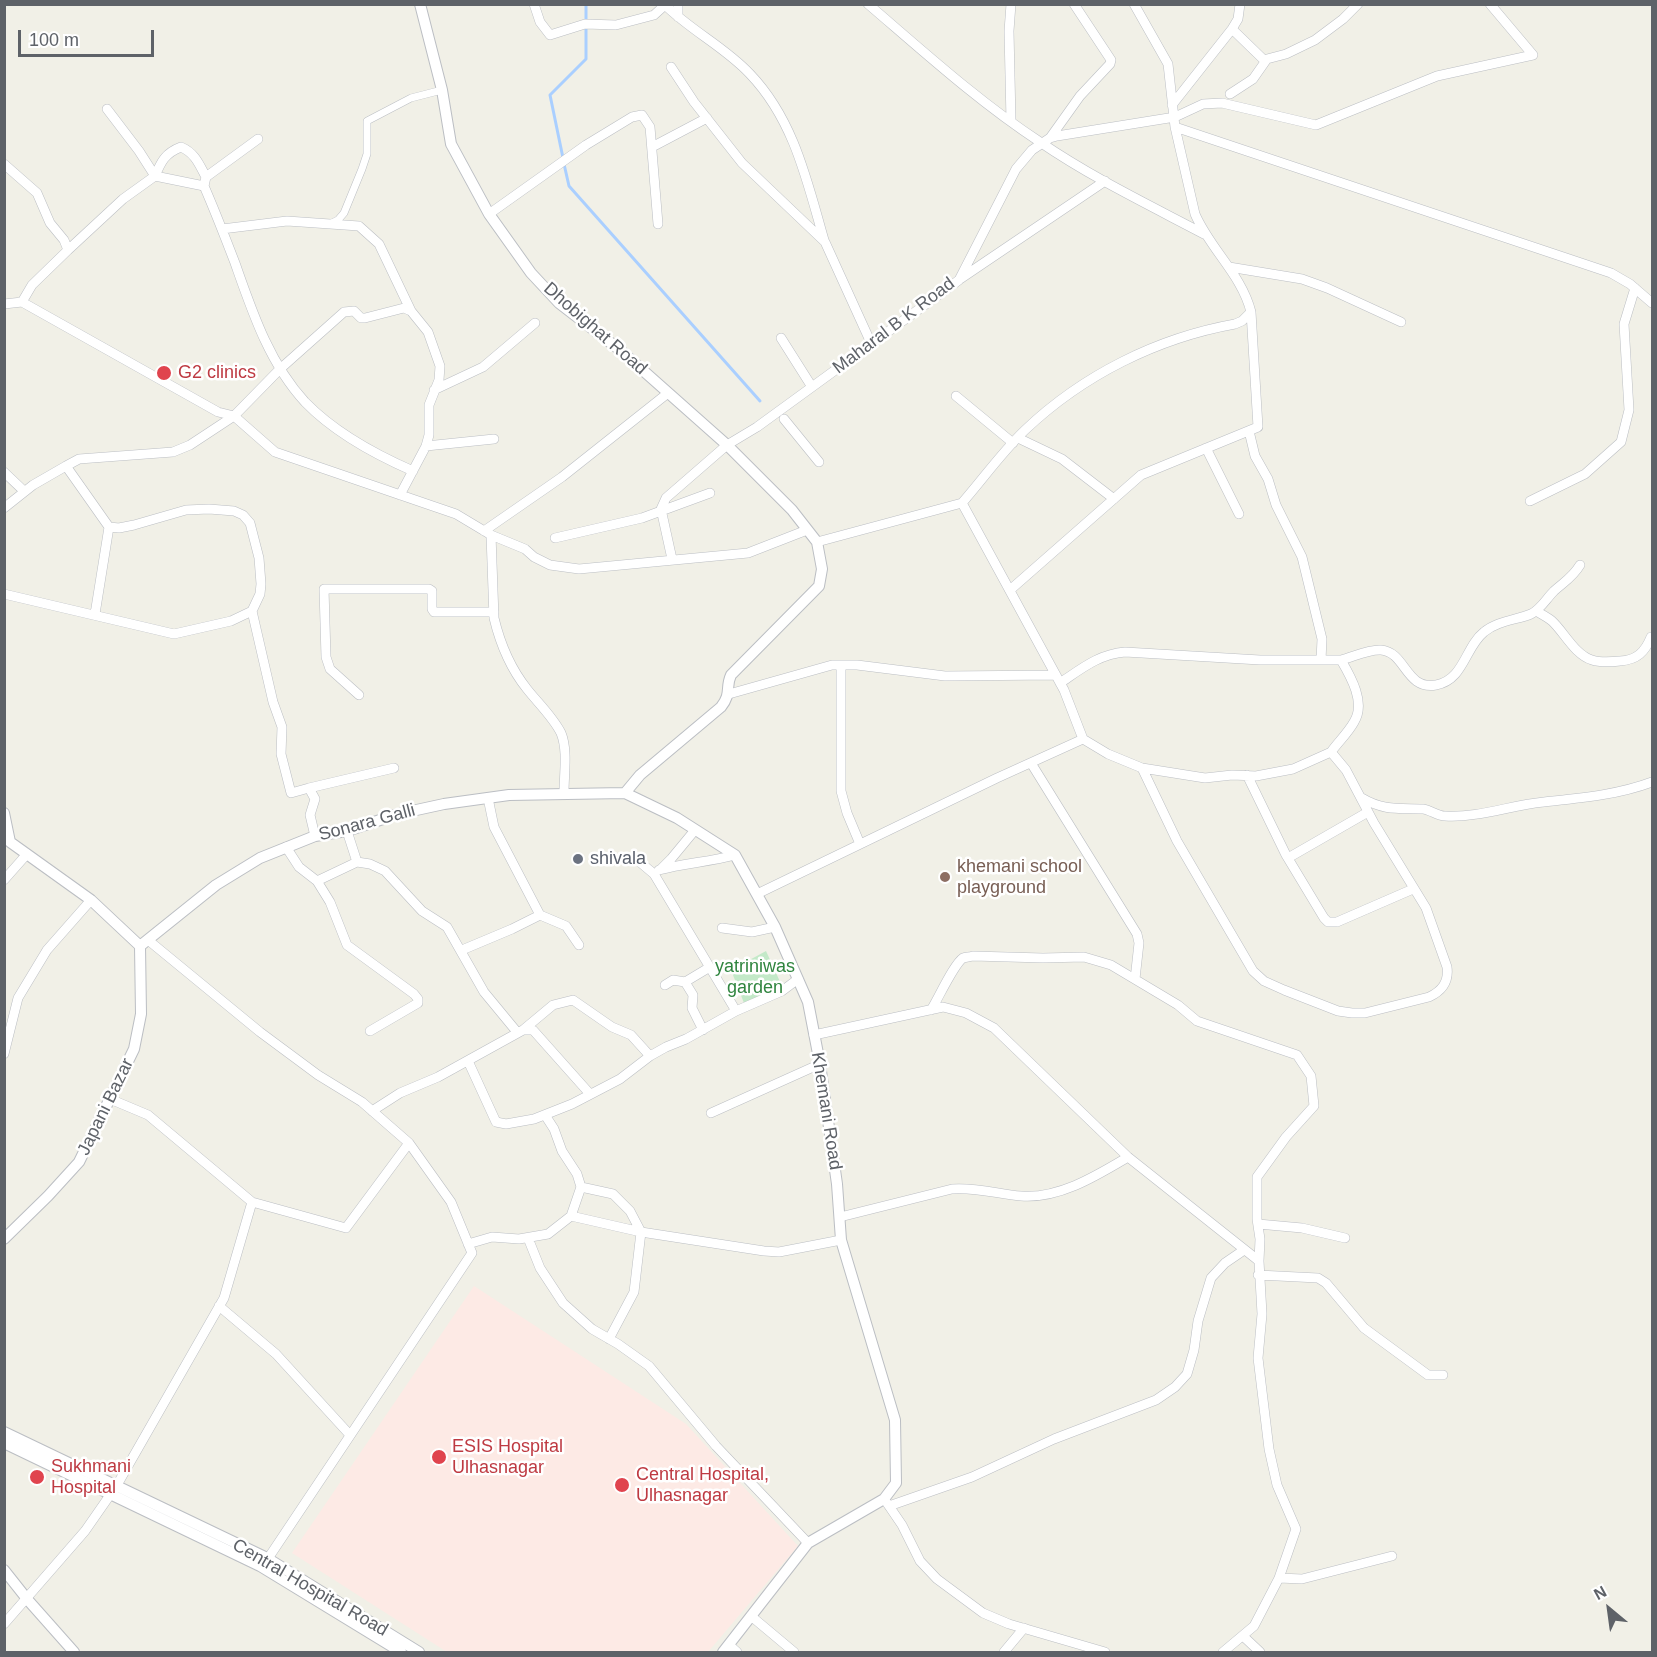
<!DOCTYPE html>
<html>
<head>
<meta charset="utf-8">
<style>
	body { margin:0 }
	#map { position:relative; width:1657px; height:1657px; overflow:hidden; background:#f1f0e7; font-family:Helvetica,sans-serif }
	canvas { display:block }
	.frame { position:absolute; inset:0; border:6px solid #5e6268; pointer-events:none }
	.north { position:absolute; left:1579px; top:1579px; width:60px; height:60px; -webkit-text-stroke:4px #fff; paint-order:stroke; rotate:331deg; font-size:16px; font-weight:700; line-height:24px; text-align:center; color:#5e6268 }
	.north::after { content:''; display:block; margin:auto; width:21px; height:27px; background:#5e6268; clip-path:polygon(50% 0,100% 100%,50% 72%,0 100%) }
	.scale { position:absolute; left:18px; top:30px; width:136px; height:27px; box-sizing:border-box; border:3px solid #5e6268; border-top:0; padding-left:8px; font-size:18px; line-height:21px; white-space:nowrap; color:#5e6268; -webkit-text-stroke:4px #fff; paint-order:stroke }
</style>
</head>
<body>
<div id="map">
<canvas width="1657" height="1657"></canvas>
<div class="frame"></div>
<div class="north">N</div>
<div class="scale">100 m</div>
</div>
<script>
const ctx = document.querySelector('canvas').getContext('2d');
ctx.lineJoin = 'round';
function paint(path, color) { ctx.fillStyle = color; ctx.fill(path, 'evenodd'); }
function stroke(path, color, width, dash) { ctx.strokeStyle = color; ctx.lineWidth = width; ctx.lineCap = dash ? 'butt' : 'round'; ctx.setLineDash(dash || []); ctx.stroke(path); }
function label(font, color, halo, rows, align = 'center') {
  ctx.font = font + ' Helvetica,sans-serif'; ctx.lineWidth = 5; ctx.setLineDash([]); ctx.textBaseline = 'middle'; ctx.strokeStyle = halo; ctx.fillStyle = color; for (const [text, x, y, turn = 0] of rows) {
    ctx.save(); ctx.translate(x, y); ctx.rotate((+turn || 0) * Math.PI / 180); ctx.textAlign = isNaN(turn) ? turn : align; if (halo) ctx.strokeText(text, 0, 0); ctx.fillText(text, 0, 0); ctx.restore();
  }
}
paint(new Path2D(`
	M474 1286 686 1424 798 1546 708 1652H447L292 1553Z`), '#fdeae5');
paint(new Path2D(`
	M766 951 782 986 744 1003 731 970Z`), '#c3e9c8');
stroke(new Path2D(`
	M563 158 550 95 586 59V4
	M564 164 569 186 760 401`), '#aacfff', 3);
const pedestrian = new Path2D(`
	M332 223 338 220 344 213 362 169 367 154V121L411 98 442 90`);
const minor = new Path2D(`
	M534 4 540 22 550 35 585 24 616 25 654 15 665 5
	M664 4C691 31 725 47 750 74 794 120 807 181 824 240
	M678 4V17
	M868 4C924 52 979 102 1040 142 1091 177 1149 205 1204 234
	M1232 29 1265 61
	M671 67 694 102 742 163 825 242 871 343
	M1230 94 1253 79 1267 59 1286 54 1315 40 1343 19 1358 4
	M1172 105 1232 29 1238 19 1240 4
	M107 109 139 151 155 176
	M1011 121 1009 31 1011 4
	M1175 127 1611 273 1630 284 1652 303
	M1050 138 1080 96 1110 64 1111 60 1074 4
	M258 139 206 177 204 186C215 211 225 237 235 263 252 311 269 363 305 402 335 433 374 454 413 471
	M652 147 707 118
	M4 164 37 193 50 223 64 240 68 250 32 285 22 302
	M155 176C161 162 165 153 181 147 195 153 199 164 206 177
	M489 214 586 145 632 117 642 115 650 127 658 224
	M222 229 287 221 359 226 379 244 411 311
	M68 250 123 199 155 176 204 186
	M1229 267 1302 279 1327 288 1401 322
	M960 279 1105 181
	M4 304 22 302 218 412 234 416 275 452 456 514 491 535 525 549 534 557 550 565 579 569 748 553 807 530
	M781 338 812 387
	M434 390 483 367 535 323
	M956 396 1013 443
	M784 419 819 462
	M1249 431 1255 456 1268 479 1276 505 1302 557 1322 639 1321 660
	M1018 438 1062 459 1114 499
	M426 446 494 439
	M1206 448 1239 514
	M66 466 79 459 173 452 190 445 234 416 280 369 344 312 354 311 361 318H365L404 308 411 311 428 332 440 366 439 380 429 405V435L426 446 400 495
	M4 472 24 491
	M1530 501 1585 474 1621 442 1629 410 1624 324 1635 288
	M962 503C983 479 1002 452 1025 430 1083 375 1157 338 1235 324L1242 321 1251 312
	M4 508 33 485 66 466 109 527 119 528 134 525 186 510 209 509 234 511 243 515 250 523 259 558 261 584 260 594 252 611 273 702 282 727 281 754 291 793 309 788 315 799 310 815 315 836
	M484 531 562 477 668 393
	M491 535 494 618C500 643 511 669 527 689 538 703 553 717 561 733 568 750 564 774 564 793
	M555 538 642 518 710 493
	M817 542 962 503 1064 690 1083 739
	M672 559 661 509 666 498 727 445 757 427 959 280 1016 169 1032 150 1050 138 1057 136 1175 117 1203 104 1222 103 1316 125 1437 76 1533 55 1490 4
	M1010 590 1141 475 1258 427 1251 312C1242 275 1210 249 1195 214L1175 127 1168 64 1134 4
	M4 594 174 634 231 621 252 611
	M1536 611C1541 614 1547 617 1552 621 1564 632 1575 655 1592 660 1601 663 1611 662 1620 661 1637 660 1645 652 1651 637
	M95 614 109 527
	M1341 660C1353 657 1369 649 1381 650 1406 652 1405 690 1436 685 1464 680 1465 647 1484 632 1497 621 1516 620 1531 614 1541 609 1546 599 1554 591 1564 582 1573 577 1580 565
	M841 665V791L847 813 860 844
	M1060 683C1081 669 1099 654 1125 652L1260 660H1341C1351 677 1366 703 1354 722 1348 733 1338 742 1331 752
	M729 694 832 665H857L945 676 1056 675
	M359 695 330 669 326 657 324 589H429L432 591V609L434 612H494
	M1031 763 1137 934 1139 943 1135 979
	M1247 775 1286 855 1324 918 1328 922H1337L1413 889
	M309 788 394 768
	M488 798 494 827 540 915 566 926 579 945
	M1362 798C1384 811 1399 808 1423 809 1431 810 1437 816 1445 816 1479 818 1511 805 1544 802 1581 798 1617 795 1652 782
	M347 831 357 862
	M286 847 299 867 317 881 330 902 347 945 414 994 418 999V1003L370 1031
	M635 858 654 874 736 1011
	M1288 858 1368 812
	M661 869 671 859 695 830
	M659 870C684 863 710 862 735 855
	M4 880 27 854
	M317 881 357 862 370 864 385 871 422 911 447 927 484 992 517 1032
	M757 894 997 778 1083 739 1108 754 1142 768 1205 778 1232 775 1256 776 1293 769 1331 752 1346 770 1374 823 1426 908 1447 967C1449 982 1442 991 1429 997L1365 1013H1352L1338 1011 1284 990 1264 981 1253 971 1177 841 1142 768
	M722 928 752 932 775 927
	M148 940 260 1032 318 1075 362 1102 409 1143 451 1202 472 1253 265 1563
	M462 950 512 929 540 915
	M685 982 710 967
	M665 985 673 980 685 982 693 995 692 1008 703 1030
	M931 1010C938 999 954 964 963 958 966 957 970 957 973 956L1043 958 1084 957 1111 965 1178 1005 1197 1021 1297 1055 1311 1076 1314 1106 1286 1137 1257 1177V1219L1260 1239 1259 1261
	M523 1030H533L590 1094
	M814 1035 943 1007 966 1013 994 1028 1128 1157 1259 1261 1262 1314 1258 1358 1269 1449 1277 1485 1296 1529 1279 1578 1254 1626 1223 1652
	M4 1054 18 998 47 950 91 900
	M468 1061 496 1122 506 1124 534 1119 572 1104 620 1079 650 1056 666 1047 686 1039 736 1011 782 991 798 979
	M110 1099 148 1115 252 1202
	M372 1111 400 1093 438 1077 523 1030 553 1005 573 1000 612 1027 631 1035 650 1056
	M711 1113 820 1064
	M581 1187 613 1194 630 1211 641 1232 634 1292 609 1339
	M571 1216 641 1232 764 1251 779 1252 841 1240
	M840 1217 952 1189C976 1187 998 1194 1021 1196 1059 1199 1096 1176 1128 1157
	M1258 1224 1302 1228 1345 1238
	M528 1238 540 1268 563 1303 592 1329 618 1344 649 1366 716 1446 808 1543
	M468 1244 492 1237 519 1239 548 1234 571 1216 581 1187 577 1174 562 1151 554 1129 545 1115
	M1258 1275 1318 1278 1326 1283 1364 1328 1428 1375H1443
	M219 1306 276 1354 350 1435
	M887 1503 902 1525 920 1561 937 1579 983 1613 1009 1624 1105 1652
	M889 1506 972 1477 1054 1439 1156 1400 1175 1387 1187 1374 1194 1350 1198 1321 1211 1278 1225 1263 1244 1250
	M1279 1578 1302 1579 1392 1556
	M751 1616 794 1652
	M4 1624 85 1531 117 1485 224 1298 252 1202 346 1228 409 1143
	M1243 1636 1260 1652
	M729 1645 737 1652
	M1004 1652 1024 1628`);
const tertiary = new Path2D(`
	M420 4 442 90 451 144 489 214 531 273 559 303 620 350 727 445 792 510 817 542 822 569 819 586 731 675C725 688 732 693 721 707L640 775 625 793
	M4 813 10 842 91 900 140 946
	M140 946 216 885 260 858 315 836 347 831 398 814 444 804 509 795 625 793 677 818 735 855 775 927 808 1002 820 1064 837 1184 841 1240 895 1420 896 1483 884 1499 808 1543 723 1652
	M4 1239 48 1196 79 1162 134 1049 141 1014 140 946
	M4 1432 267 1558 419 1652
	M4 1443 260 1566 401 1652
	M4 1570 27 1599 74 1652`);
stroke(pedestrian, '#bbbec3', 8);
stroke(minor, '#bbbec3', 10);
stroke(tertiary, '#bbbec3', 12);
stroke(pedestrian, '#fff', 7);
stroke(minor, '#fff', 9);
stroke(tertiary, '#fff', 10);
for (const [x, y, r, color] of [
	[164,373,8,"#e0444e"],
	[578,859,6,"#6b7280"],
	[945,877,6,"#8d6e63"],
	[439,1457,8,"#e0444e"],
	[37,1477,8,"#e0444e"],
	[622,1485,8,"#e0444e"]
]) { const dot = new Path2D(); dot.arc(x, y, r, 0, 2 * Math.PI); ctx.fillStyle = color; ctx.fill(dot); stroke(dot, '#fff', 2); }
label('18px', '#5e6268', '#fff', [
	["Maharal B K Road",894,326,-37],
	["Dhobighat Road",595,329,41],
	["Sonara Galli",367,823,-15],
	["Japani Bazar",106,1107,-64],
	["Khemani Road",826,1111,81],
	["Central Hospital Road",310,1588,30]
]);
label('18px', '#be3a42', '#fff', [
	["G2 clinics",178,373],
	["ESIS Hospital",452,1447],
	["Ulhasnagar",452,1468],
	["Sukhmani",51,1467],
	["Hospital",51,1488],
	["Central Hospital,",636,1475],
	["Ulhasnagar",636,1496]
], 'left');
label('18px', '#5b616d', '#fff', [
	["shivala",590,859]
], 'left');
label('18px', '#785e54', '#fff', [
	["khemani school",957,867],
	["playground",957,888]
], 'left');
label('18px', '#30853f', '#fff', [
	["yatriniwas",755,967],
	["garden",755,988]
]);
</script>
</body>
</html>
